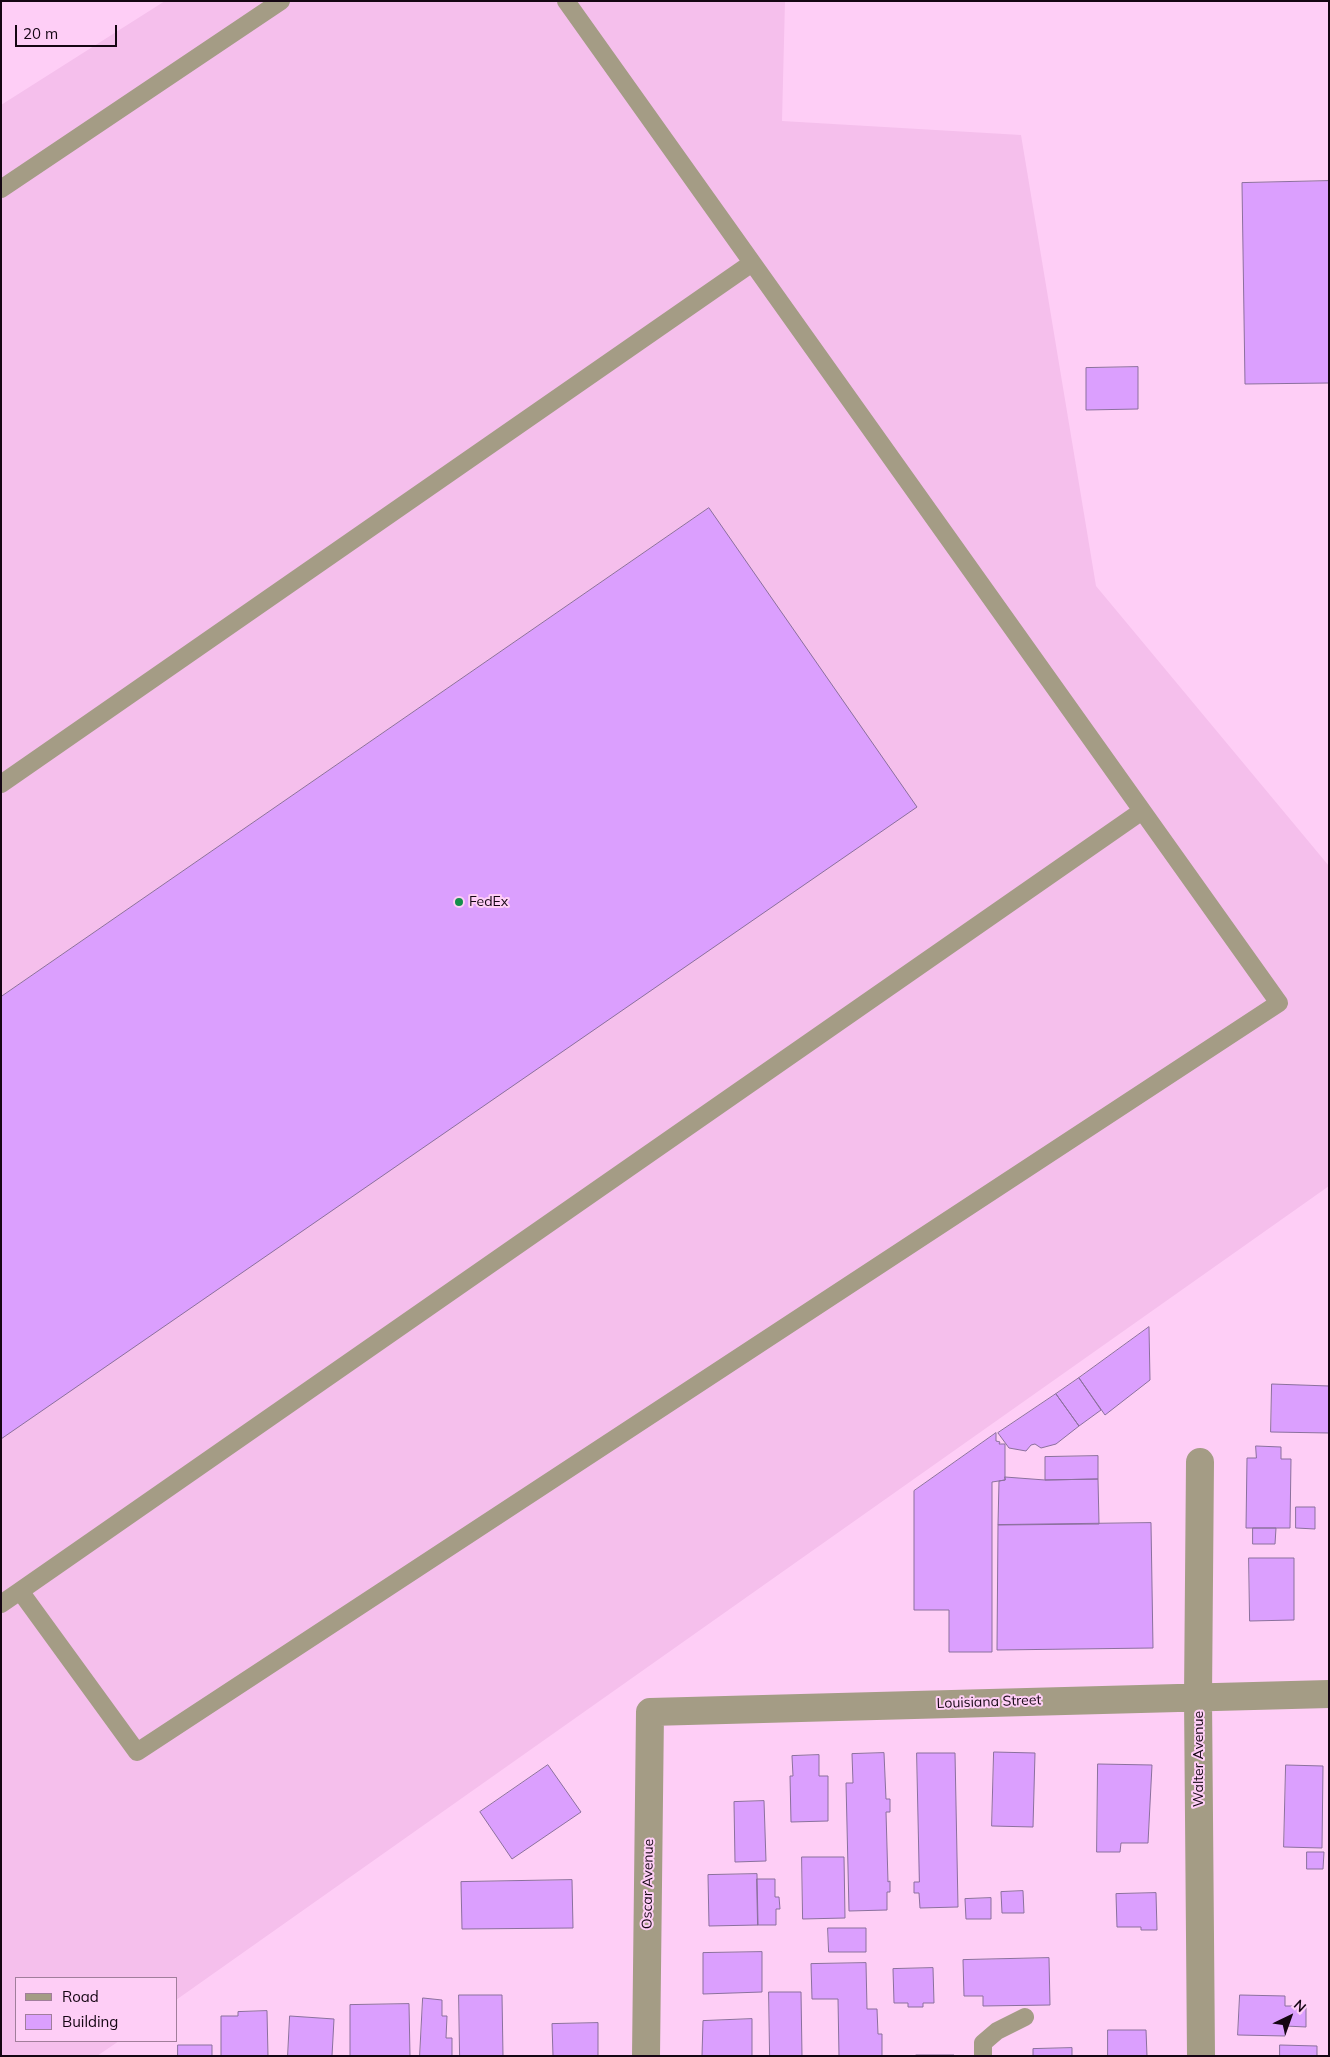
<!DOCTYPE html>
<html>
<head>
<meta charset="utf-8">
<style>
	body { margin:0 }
	#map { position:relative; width:1330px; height:2057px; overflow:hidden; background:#fecef6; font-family:Mulish,sans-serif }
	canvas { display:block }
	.frame { position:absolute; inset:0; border:2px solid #150613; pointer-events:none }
	.legend { position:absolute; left:15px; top:1977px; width:162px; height:65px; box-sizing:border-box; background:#fecef6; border:1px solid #a17e9b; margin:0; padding:6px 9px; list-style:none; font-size:15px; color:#150613 }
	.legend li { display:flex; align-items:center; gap:10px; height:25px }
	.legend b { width:25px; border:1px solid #a17e9b }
	.north { position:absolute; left:1265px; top:1992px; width:50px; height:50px; -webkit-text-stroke:4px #fecef6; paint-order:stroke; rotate:42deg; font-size:14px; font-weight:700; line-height:20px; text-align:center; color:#150613 }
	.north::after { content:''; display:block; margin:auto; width:18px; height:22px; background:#150613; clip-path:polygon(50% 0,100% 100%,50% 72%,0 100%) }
	.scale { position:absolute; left:15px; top:25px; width:102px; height:22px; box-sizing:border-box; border:2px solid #150613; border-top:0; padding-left:6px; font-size:15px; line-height:18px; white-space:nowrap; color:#150613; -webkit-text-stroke:4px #fecef6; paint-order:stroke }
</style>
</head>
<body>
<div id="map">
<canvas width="1330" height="2057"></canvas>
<div class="frame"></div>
<ul class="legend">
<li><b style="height:6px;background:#a49c85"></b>Road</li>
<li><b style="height:14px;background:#db9ffe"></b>Building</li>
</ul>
<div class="north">N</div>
<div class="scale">20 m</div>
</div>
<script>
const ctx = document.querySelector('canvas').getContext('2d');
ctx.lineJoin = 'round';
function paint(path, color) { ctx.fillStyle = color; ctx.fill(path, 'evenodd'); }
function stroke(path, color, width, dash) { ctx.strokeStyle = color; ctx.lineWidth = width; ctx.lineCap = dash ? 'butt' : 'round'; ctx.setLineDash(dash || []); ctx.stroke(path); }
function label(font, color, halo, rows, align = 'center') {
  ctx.font = font + ' Mulish,sans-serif'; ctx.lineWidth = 4; ctx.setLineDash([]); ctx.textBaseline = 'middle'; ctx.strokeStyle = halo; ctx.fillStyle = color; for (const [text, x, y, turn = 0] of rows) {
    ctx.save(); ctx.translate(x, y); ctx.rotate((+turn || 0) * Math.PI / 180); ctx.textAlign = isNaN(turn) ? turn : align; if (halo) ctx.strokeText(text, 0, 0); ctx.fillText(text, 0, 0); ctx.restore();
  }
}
paint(new Path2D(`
	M165 1H785L782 121 1021 135 1096 586 1329 866V1186L176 2000V1978H16V2041H119L97 2056H1V105Z`), '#f5bfec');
const building = new Path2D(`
	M1329 181V383L1245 384 1242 183Z
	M1138 367V409L1086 410V368Z
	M709 508 917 807 1 1439V997Z
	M1149 1327 1150 1380 1105 1415 1079 1378Z
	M1079 1378 1101 1410 1079 1426 1056 1394Z
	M1272 1384 1329 1386V1433L1271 1432Z
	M1056 1394 1079 1426 1056 1444 1041 1448 1035 1444 1031 1445 1026 1451 1009 1448 998 1433Z
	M996 1433V1441L1000 1442 999 1444H1005V1480L992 1482V1652H949V1610H914V1491Z
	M1256 1446 1281 1447V1459H1291L1290 1528H1246L1247 1458H1256Z
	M1098 1456V1479L1045 1480V1457Z
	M1005 1477 1045 1480 1098 1479 1099 1524 998 1525 999 1481 1005 1480Z
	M1296 1507H1315V1529L1296 1528Z
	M1151 1523 1153 1648 997 1650 998 1525Z
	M1253 1528H1276L1275 1544H1253Z
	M1249 1558H1294V1620L1250 1621Z
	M994 1752 1035 1753 1033 1827 992 1826Z
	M884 1753 886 1799H890V1812H886L888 1882 890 1881V1892H887V1910L849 1911 846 1783H853L852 1754Z
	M917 1753H955L958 1907 920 1908 919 1893H914V1882H919Z
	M819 1755V1776H828V1821L791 1822 790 1776H793L792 1756Z
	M1098 1764 1152 1765 1148 1843H1121L1120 1852H1097Z
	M548 1765 581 1812 512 1859 480 1812Z
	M1286 1765 1323 1766 1322 1848 1284 1847Z
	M764 1801 766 1861 735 1862 734 1802Z
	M1307 1852H1324L1323 1869H1307Z
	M802 1857H844L845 1918 803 1919Z
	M757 1874 758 1925 709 1926 708 1875Z
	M757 1879H775V1897H779L780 1909H776V1925H758Z
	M572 1880 573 1928 462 1929 461 1882Z
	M1023 1891 1024 1913H1002L1001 1892Z
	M1156 1893 1157 1930H1141V1927H1117L1116 1894Z
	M991 1898V1919H966L965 1899Z
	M828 1928H866V1952H829Z
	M762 1952V1992L703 1994V1953Z
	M1049 1958 1050 2005 983 2006V1996H964L963 1960Z
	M866 1963 867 2009H877L878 2034H882V2056H839L838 1999H812L811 1964Z
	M933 1968 934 2003H923V2007H908V2003H894L893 1969Z
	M769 1992H801L802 2056H770Z
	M459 1995H502L503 2056H460Z
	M1240 1995 1285 1996V2006H1306V2027L1285 2026V2036L1238 2035Z
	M423 1998 442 2000V2016H447L446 2038H452V2056H420Z
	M409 2004 410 2056H350V2005Z
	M267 2011 268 2056H221V2016H238V2012Z
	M290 2016 334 2019 332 2056H288Z
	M752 2019V2056H702L703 2021Z
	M598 2023V2056H553L552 2024Z
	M1108 2030H1146L1147 2056H1108Z
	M178 2045H212V2056H178Z
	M1280 2045 1317 2046V2056H1280Z
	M1072 2048V2056H1033V2049Z
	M916 2055H954V2056H916Z`);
paint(building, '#db9ffe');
stroke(building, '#8b709d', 1);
stroke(new Path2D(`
	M1 189 281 1
	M1 784 752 263
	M20 1591 1142 811
	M1 1604 20 1591 137 1752 1279 1003 566 1
	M983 2056V2043L997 2031 1025 2017`), '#a49c85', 18);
stroke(new Path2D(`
	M1200 1462 1198 1697 1201 2056
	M646 2056 650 1712 1329 1694`), '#a49c85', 28);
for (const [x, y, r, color] of [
	[459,902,5,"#158f4b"]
]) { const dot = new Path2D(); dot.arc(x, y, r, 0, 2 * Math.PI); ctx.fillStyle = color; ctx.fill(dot); stroke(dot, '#fecef6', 2); }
label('14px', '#150613', '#fecef6', [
	["FedEx",469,902]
], 'left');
label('14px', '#150613', '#fecef6', [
	["Louisiana Street",989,1702,-2],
	["Walter Avenue",1199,1759,-90],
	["Oscar Avenue",648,1884,-89]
]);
</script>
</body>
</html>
